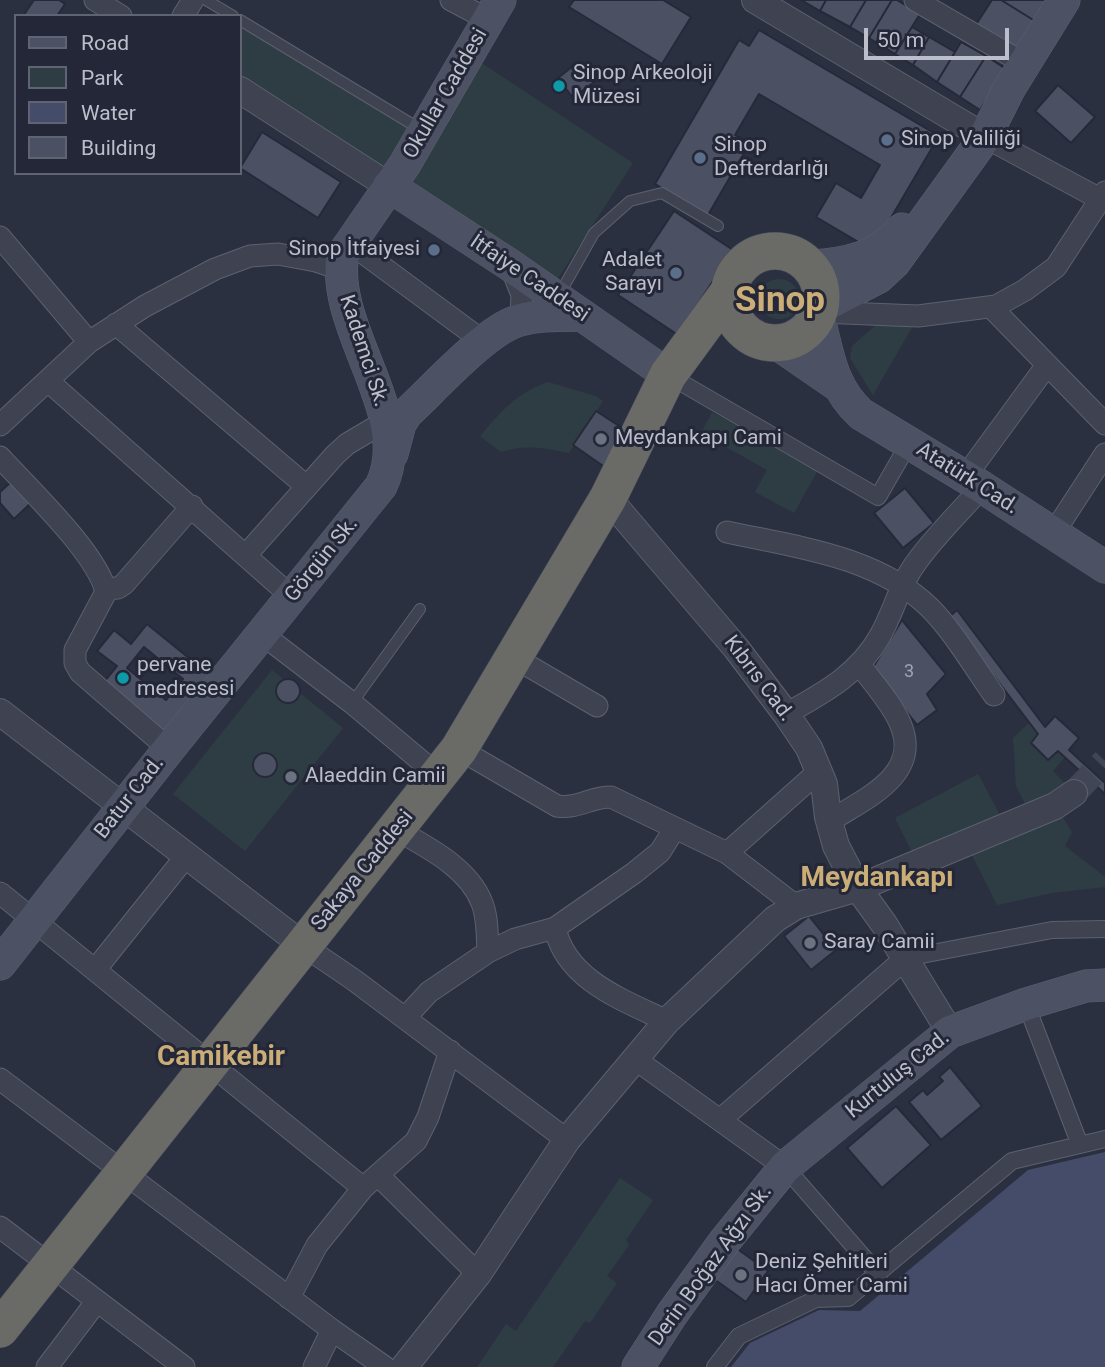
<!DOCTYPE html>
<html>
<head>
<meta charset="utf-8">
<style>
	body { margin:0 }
	#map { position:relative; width:1105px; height:1367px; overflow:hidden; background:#2b3041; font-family:Roboto,sans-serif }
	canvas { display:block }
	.legend { position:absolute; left:14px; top:14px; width:228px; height:161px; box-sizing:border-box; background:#232737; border:2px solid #606472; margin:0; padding:9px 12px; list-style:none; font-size:21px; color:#bcbfcb }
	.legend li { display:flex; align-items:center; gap:14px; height:35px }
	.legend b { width:35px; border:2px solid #606472 }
	.scale { position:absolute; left:864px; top:28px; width:145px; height:32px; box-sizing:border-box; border:4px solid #bcbfcb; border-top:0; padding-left:9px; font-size:21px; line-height:24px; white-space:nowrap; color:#bcbfcb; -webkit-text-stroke:5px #232737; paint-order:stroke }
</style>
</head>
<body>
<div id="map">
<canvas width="1105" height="1367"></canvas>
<ul class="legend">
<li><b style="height:9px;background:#4d5164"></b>Road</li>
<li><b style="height:19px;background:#2e3d43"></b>Park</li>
<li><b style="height:19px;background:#454c6a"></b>Water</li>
<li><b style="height:19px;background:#4b5063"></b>Building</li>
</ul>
<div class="scale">50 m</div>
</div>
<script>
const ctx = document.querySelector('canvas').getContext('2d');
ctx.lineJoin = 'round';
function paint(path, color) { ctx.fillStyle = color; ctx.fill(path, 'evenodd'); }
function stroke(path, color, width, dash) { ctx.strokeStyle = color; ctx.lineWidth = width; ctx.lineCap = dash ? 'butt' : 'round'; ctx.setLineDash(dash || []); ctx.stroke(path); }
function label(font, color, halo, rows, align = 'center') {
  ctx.font = font + ' Roboto,sans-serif'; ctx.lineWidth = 6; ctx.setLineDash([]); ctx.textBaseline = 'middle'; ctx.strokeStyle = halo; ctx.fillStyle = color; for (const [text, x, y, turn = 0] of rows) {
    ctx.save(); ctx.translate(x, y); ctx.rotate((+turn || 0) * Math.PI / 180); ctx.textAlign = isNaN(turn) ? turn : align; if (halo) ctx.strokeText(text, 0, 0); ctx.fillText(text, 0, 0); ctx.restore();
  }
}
paint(new Path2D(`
	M240 20 424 131 477 60 633 163 549 292 240 90Z
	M759 299a20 20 0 1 1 40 0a20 20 0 1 1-40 0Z
	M914 324 873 395 850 358 852 346 876 325Z
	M548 382 596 396 603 401 569 453C545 448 525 444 501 452L480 436C502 411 515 394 548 382Z
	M712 412 818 470 794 513 755 492 767 470 701 433Z
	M272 670 343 728 245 851 173 794Z
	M1029 723 1038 734 1031 743 1047 760 1058 751 1065 757 1053 771 1074 793 1055 806 1072 832 1065 846 1105 877V887L1052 893 997 905 966 843 917 862 895 818 978 774 1006 826 1031 816 1016 786 1013 738Z
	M620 1178 653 1200 626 1240 629 1245 607 1276 617 1283 590 1323 585 1321 553 1367H477L506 1324 516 1331Z`), '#2e3d43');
paint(new Path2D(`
	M1105 1152V1367H731L750 1343 819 1310 860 1311 1028 1170Z`), '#454c6a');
const building = new Path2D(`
	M34 0H59L65 4 57 16H23Z
	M574 0H663L691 17 662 64 569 7Z
	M801 0H826L820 11Z
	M826 0H866L850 27 820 11Z
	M866 0H892L869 38 850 27Z
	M892 0H897L920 14 895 54 869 38Z
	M992 0H1001L1035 21 1015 52 975 26Z
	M1001 0H1049L1035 21Z
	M912 27 929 37 913 65 895 54Z
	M759 30 939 136 872 250 816 217 836 183 861 198 880 165 759 94 735 135 750 143 708 215 655 184 739 40 749 46Z
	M929 37 955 52 937 82 913 65Z
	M961 42 986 56 960 97 937 82Z
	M986 56 1006 69 980 110 960 97Z
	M578 62 594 82 573 98 558 78Z
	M1058 85 1095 117 1071 143 1035 111Z
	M262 132 341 182 318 218 240 168Z
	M674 211 733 250 678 335 618 295Z
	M596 411 630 433 606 468 573 445Z
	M12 481 32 502 14 519 0 503V492Z
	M905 488 934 523 903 548 874 513Z
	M957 610 1045 727 1055 716 1079 738 1069 750 1105 783V794L1058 751 1048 760 1031 743 1038 734 949 617Z
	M902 620 946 674 927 694 937 710 917 725 872 669Z
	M147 624 211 676 166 733 103 683 117 666 97 651 114 630 131 644ZM144 647 183 679 166 700 127 668Z
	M276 691a12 12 0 1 1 24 0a12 12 0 1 1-24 0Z
	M253 765a12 12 0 1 1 24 0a12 12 0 1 1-24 0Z
	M809 916 836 950 811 970 784 936Z
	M950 1067 982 1106 941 1140 909 1102 923 1090 927 1095 943 1081 939 1077Z
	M896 1106 931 1145 882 1188 847 1148Z
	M736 1248 768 1271 746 1302 714 1279Z`);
paint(building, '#4b5063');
stroke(building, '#262939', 2);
stroke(new Path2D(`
	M1074 793 1105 761`), '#414556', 26, [26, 13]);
const service = new Path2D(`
	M206 0 233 16
	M240 20 420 129
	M559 295 594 233 630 201 662 193 718 226
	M352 703 420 609`);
const pedestrian = new Path2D(`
	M668 375 878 497 909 443
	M906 958 1052 930 1105 929
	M1026 1004 1080 1145
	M785 1167 879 1275
	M715 1367 739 1336 816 1299 848 1298 1012 1161 1105 1139`);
const minor = new Path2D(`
	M95 0 121 16
	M451 0 489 20
	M915 0 1025 64
	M183 16 193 0
	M985 137 1100 199
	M0 237 89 342
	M350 243 484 342
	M511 267 522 295 521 315 514 322
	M991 307 1105 424
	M820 312 918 316 996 306 1025 290 1056 267 1105 192
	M116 324 306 486
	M48 381 292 597
	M0 425 89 342 145 306 215 269 250 256 278 254 316 261 340 269
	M0 457C29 489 97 553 106 592L75 650V663L80 672 169 749
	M965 477 1047 365
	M727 532C796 547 877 556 930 608 954 632 974 667 994 695
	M1053 534 1105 454
	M246 555 335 455 347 444 386 421
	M105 589 118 588 124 584 192 506
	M262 634 352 703 439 776
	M515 658 597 706
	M786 714C823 693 858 675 880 636 894 611 900 583 918 560 937 534 961 511 982 487
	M459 749 557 806C578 809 590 797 611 797L727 853 796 906
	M830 821C864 799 923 775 900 723 891 702 873 683 860 665
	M397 830C427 847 469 868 482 903 488 918 487 936 488 952
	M727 853 819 771
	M0 893 363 1188
	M555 928C566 980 623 1000 667 1021
	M304 946 354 980 567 1140
	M95 970 187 855
	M405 1018 429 992 488 952 515 939 555 928 634 873 660 852 675 828
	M635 1059 785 1167
	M0 1079 332 1330 385 1367
	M720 1120 906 958
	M378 1175 478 1274
	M0 1227 184 1367
	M289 1298 317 1245 363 1188 416 1141 428 1117 450 1051
	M47 1367 97 1301
	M314 1367 332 1330`);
const tertiary = new Path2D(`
	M755 0 985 137
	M240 90 389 186
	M608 498 736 648 786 714 809 748 824 784 828 817 836 846 858 888 884 924 950 1032
	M0 712 304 946
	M404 1367 478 1274 567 1140 667 1021 775 919 796 906 858 888 1031 816 1055 806 1074 793`);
const secondary = new Path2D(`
	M389 186 510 265 668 375
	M811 266C846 264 878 258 902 229
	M821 307 879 277 894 263 985 137 1009 89 1064 0
	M818 315C828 353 831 387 861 414L982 487 1105 567
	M776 343 837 385
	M392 454 400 424 407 413C434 388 480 337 512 323 533 314 560 316 582 315
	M0 964 169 749 381 486C416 416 329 328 343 254L405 164 500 0
	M638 1367 672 1314 724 1242 785 1167 950 1032 1026 1004 1086 986 1105 985`);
const trunk = new Path2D(`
	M729 297a46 46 0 1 1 92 0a46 46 0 1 1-92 0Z
	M0 1329 459 749 608 498 668 375 728 293`);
stroke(service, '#5d606f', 12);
stroke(pedestrian, '#5d606f', 18);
stroke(minor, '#5d606f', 23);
stroke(tertiary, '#5d606f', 28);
stroke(secondary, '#5d606f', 33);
stroke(trunk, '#4a4d5c', 38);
stroke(service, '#3f4351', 10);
stroke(pedestrian, '#3f4351', 16);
stroke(minor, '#3f4351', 21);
stroke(tertiary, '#3f4351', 26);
stroke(secondary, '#4d5164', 32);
stroke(trunk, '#6a6a67', 37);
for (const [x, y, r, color] of [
	[559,86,7,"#0f9aa8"],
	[887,140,7,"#5c6f8a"],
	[700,158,7,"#5c6f8a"],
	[434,250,7,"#5c6f8a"],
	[676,273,7,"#5c6f8a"],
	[601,439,7,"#6b7280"],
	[123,678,7,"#0f9aa8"],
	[291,777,7,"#6b7280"],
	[810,943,7,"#6b7280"],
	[741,1275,7,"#6b7280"]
]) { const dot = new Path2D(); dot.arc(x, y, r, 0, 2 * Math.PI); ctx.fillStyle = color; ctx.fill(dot); stroke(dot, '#232737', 2.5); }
label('18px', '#a0a3b1', null, [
	["3",909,672]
]);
label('21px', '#bcbfcb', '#232737', [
	["Sinop Arkeoloji",573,74],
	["Müzesi",573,98],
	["Sinop Valiliği",901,140],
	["Sinop",714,146],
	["Defterdarlığı",714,170],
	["Sinop İtfaiyesi",420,250,"right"],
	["Adalet",662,261,"right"],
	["Sarayı",662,285,"right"],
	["Meydankapı Cami",615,439],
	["pervane",137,666],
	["medresesi",137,690],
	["Alaeddin Camii",305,777],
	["Saray Camii",824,943],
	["Deniz Şehitleri",755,1263],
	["Hacı Ömer Cami",755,1287]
], 'left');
label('21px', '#bcbfcb', '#232737', [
	["Okullar Caddesi",446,94,-60],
	["İtfaiye Caddesi",529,279,34],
	["Kademci Sk.",363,351,72],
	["Atatürk Cad.",967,479,32],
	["Görgün Sk.",322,560,-51],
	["Kıbrıs Cad.",758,679,53],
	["Batur Cad.",130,798,-52],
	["Sakaya Caddesi",363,871,-51],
	["Kurtuluş Cad.",898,1075,-39],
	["Derin Boğaz Ağzı Sk.",711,1266,-54]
]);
label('bold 28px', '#cbae77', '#232737', [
	["Meydankapı",877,879],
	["Camikebir",221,1058]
]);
label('bold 35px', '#cbae77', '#232737', [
	["Sinop",780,302]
]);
</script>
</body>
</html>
